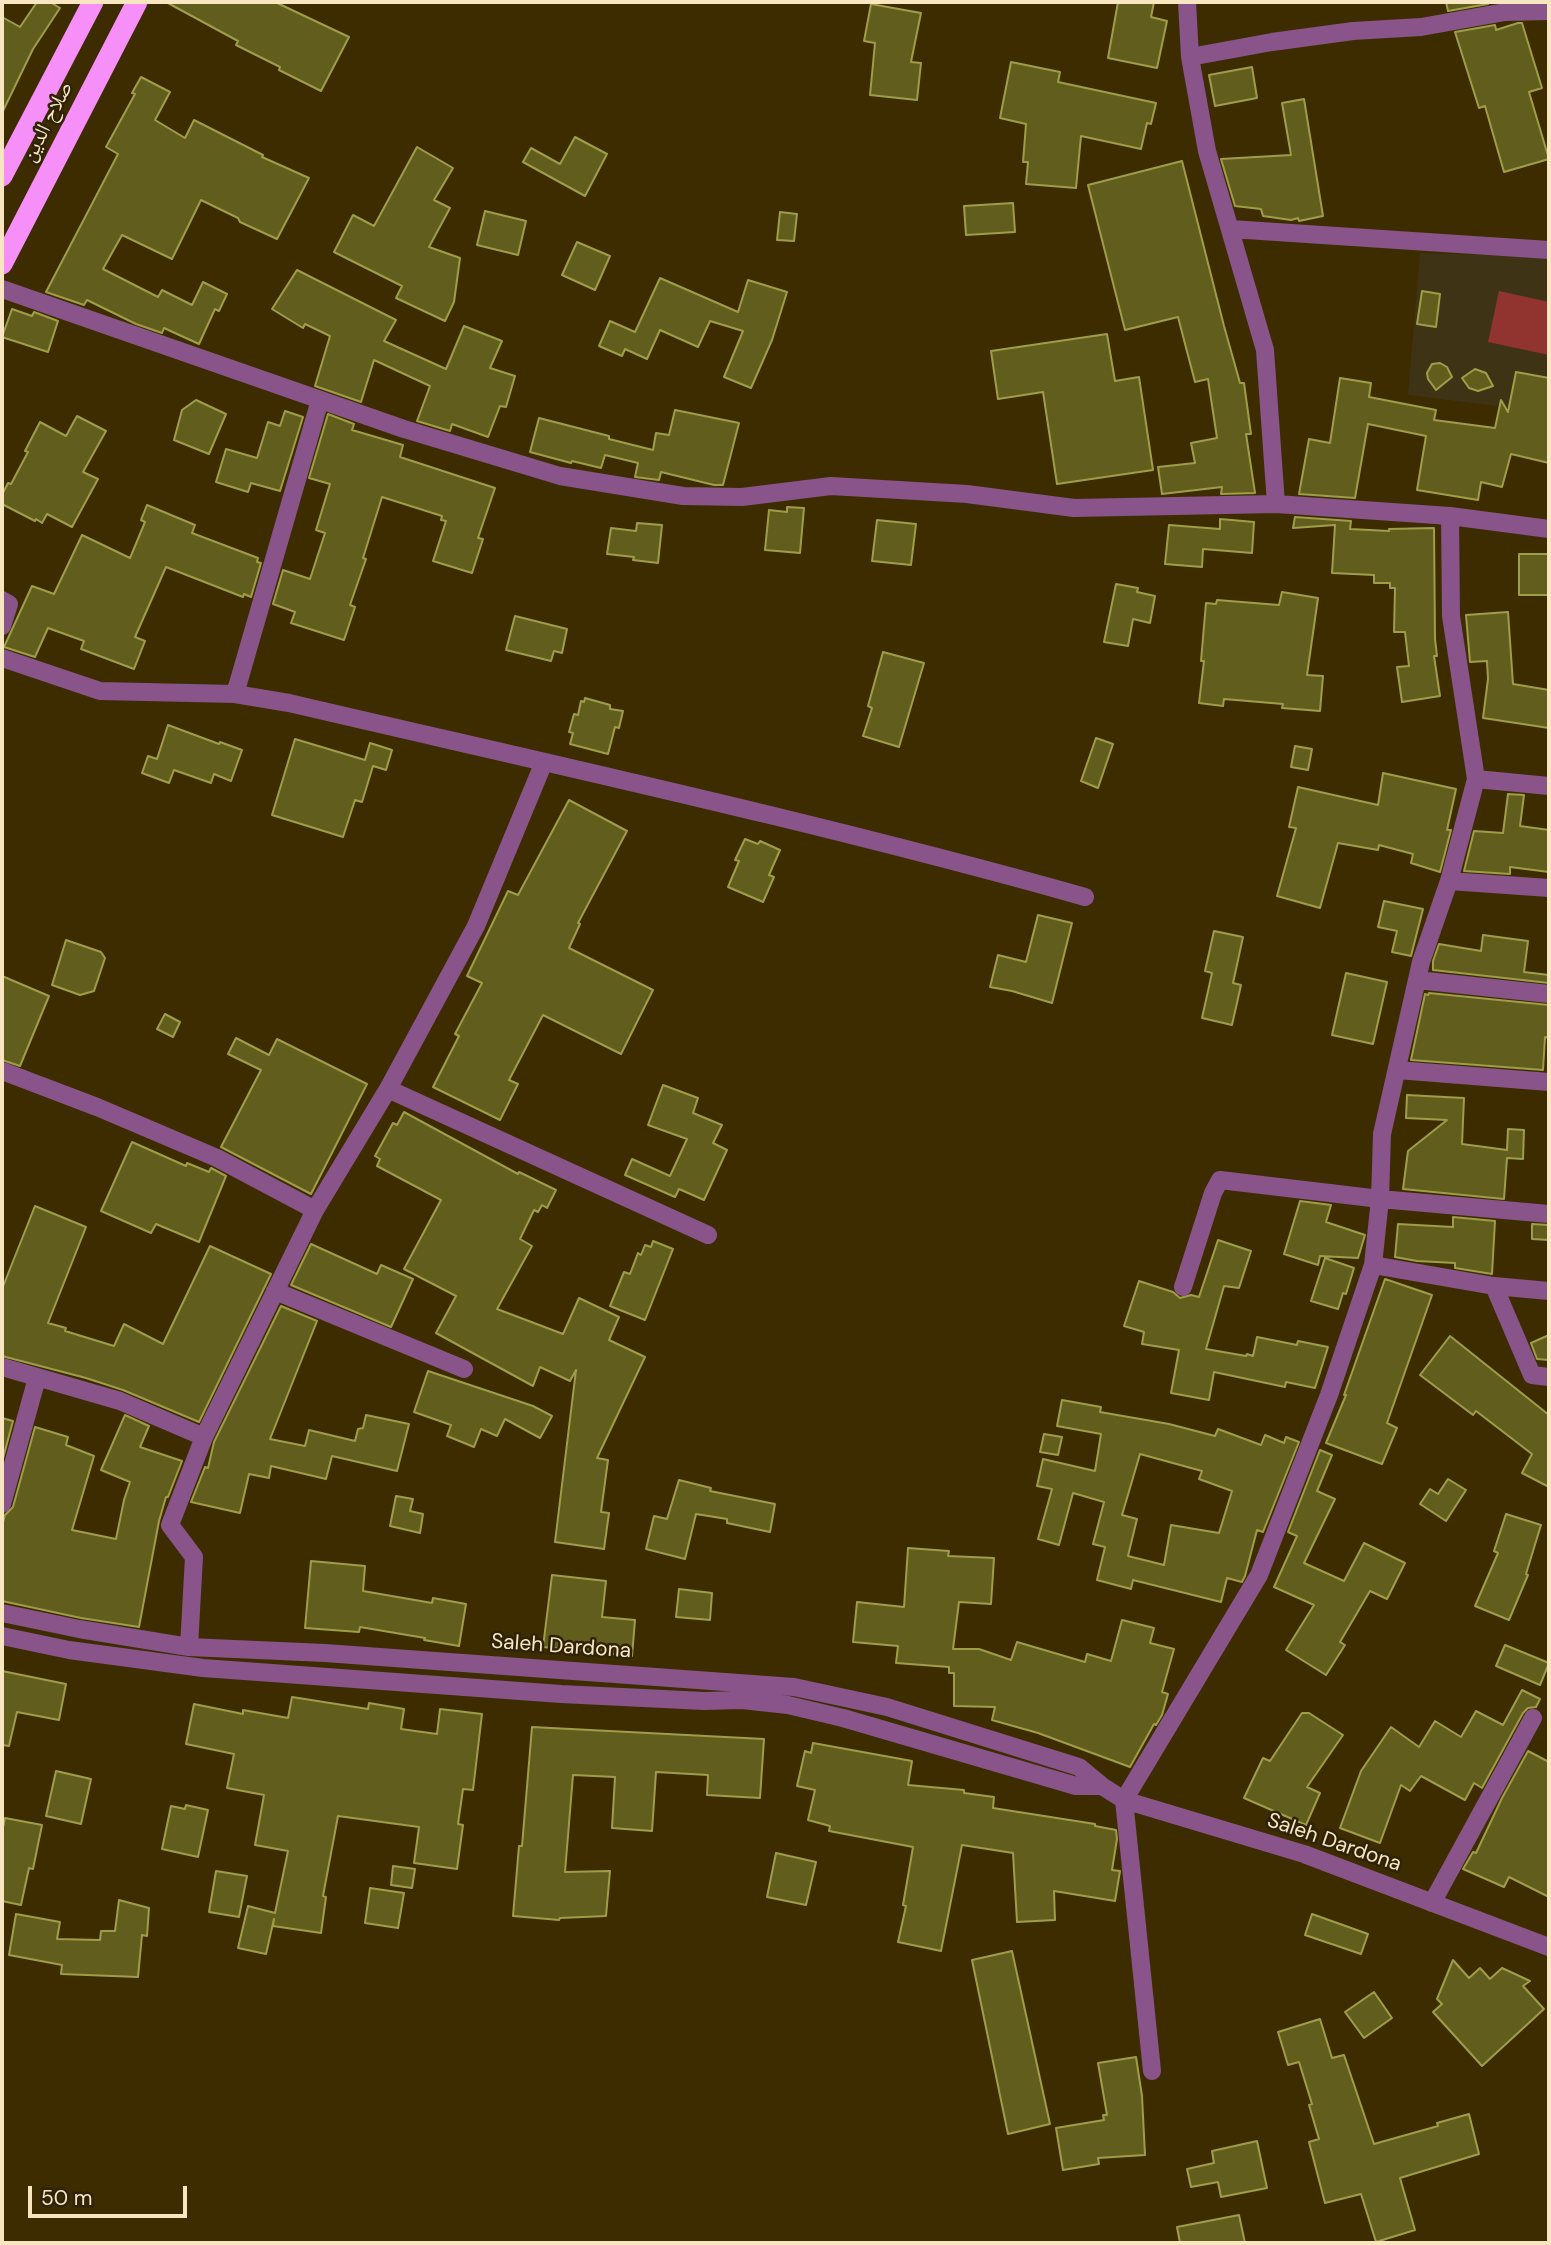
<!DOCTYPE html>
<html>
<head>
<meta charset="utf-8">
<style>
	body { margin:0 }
	#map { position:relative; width:1551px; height:2245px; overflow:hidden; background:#3d2c00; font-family:"DM Sans",sans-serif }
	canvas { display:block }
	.frame { position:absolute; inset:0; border:4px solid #f8e6c0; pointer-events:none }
	.scale { position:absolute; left:28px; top:2186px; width:159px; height:32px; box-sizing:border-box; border:4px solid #f8e6c0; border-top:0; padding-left:9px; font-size:21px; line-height:24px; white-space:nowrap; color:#f8e6c0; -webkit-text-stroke:5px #2e230a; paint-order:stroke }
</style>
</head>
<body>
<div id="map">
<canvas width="1551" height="2245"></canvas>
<div class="frame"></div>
<div class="scale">50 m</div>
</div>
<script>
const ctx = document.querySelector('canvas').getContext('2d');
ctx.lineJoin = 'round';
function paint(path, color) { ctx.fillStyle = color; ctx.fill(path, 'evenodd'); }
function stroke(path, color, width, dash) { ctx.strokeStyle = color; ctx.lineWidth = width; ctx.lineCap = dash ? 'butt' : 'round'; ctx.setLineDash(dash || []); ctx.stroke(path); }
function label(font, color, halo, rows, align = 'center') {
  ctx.font = font + ' "DM Sans","Noto Naskh Arabic",sans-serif'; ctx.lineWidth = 5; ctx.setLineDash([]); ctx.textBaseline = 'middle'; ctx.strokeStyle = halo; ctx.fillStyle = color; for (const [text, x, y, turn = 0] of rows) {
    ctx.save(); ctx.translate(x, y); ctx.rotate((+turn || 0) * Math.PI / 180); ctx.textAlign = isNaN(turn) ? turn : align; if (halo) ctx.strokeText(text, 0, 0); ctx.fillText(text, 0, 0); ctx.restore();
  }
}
paint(new Path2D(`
	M1420 253 1549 257V415L1504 407 1408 395Z`), '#3f3316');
paint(new Path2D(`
	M1499 291 1549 302V355L1488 342Z`), '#91332e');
const building = new Path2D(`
	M37 2H50L60 8 33 49 2 113V17L20 27Z
	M166 2H275L349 37 321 91 279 70 280 67 236 45 238 41Z
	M1118 2H1154L1151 17 1167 21 1157 68 1108 58Z
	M1446 2H1487L1488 4 1448 11Z
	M871 4 921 13 911 62 921 63 917 100 870 95 875 43 864 41Z
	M1518 23H1522L1542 88 1529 92 1549 159 1504 172 1485 106 1479 108 1455 32 1495 25 1496 30Z
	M1011 62 1060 72 1058 82 1156 103 1151 124 1147 123 1141 149 1081 136 1076 188 1026 184 1028 162H1023L1026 124 1000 118Z
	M1252 67 1257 98 1215 106 1209 75Z
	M141 77 170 92 155 120 185 138 194 120 263 155 262 157 309 178 277 239 240 222 238 218 201 200 172 259 122 235 103 269 158 297 162 290 192 305 203 282 227 294 219 311 215 309 199 344 164 328 162 333 136 324 87 300 84 305 46 292 118 154 106 147 135 94 132 93Z
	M1304 99 1323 216 1299 221 1298 218 1291 220 1263 216 1261 209 1235 206 1221 159 1291 155 1282 103Z
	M575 137 607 154 585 196 523 162 531 148 560 164Z
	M417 147 453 168 434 200 450 208 429 247 460 258 454 302 445 321 396 298 402 286 334 252 353 215 374 226Z
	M1182 161 1224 326 1240 383H1244L1251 434H1246L1255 493 1221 494 1222 487 1162 494 1158 467 1195 463 1191 443 1217 438 1208 379 1195 382 1178 317 1125 330 1088 185Z
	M1013 203 1015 232 966 235 964 206Z
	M485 211 526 221 518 255 477 245Z
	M780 212 797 214 794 241 777 240Z
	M577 242 610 256 595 290 562 275Z
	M297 270 396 320 384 341 446 369 464 326 502 341 490 368 515 376 506 407 500 406 488 437 452 424 450 431 417 421 430 386 374 360 361 402 315 386 330 336 305 324 303 328 272 309Z
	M660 278 738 312 748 280 787 292 772 340 751 388 724 377 743 331 710 321 698 347 660 330 647 359 625 349 622 356 599 346 610 321 635 332Z
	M1422 291 1440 294 1436 327 1417 324Z
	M12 309 32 316 34 312 58 321 48 352 2 337Z
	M1107 334 1115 381 1139 377 1153 470 1057 484 1043 392 998 399 991 351Z
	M1440 363 1447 367 1452 377 1436 390 1428 379 1427 373 1432 364Z
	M1475 369 1486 373 1493 386 1478 391 1469 388 1462 378Z
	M1516 372 1549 378V463L1511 454 1502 487 1481 482 1478 500 1417 490 1426 436 1368 424 1355 498 1299 494 1309 439 1330 443 1340 378 1371 383 1369 397 1436 410 1434 420 1495 428 1501 400 1508 412Z
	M196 400 226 414 209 454 174 440 182 410Z
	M675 410 739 423 723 485H714L661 472 659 480 635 477 638 463 605 455 601 468 572 461 571 463 530 452 539 418 609 436V439L653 450 656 433 669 435Z
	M285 411 303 417 280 491 251 483 248 492 216 482 226 449 257 458 268 422 280 426Z
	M328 414 354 424 352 430 403 445 400 457 495 488 478 538 483 539 472 573 433 561 446 521 441 520 442 516 382 497 363 558 366 559 350 605 355 607 344 640 291 623 295 612 273 604 283 570 310 579 325 533 316 530 330 484 309 478Z
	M77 416 106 431 83 472 98 479 72 527 47 514 42 523 36 519 35 521 2 504V495L8 483 11 484 28 452 25 451 40 422 66 436Z
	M147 505 195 525 192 533 258 558 257 562 261 563 251 597 244 594 243 597 166 567 135 637 145 641 134 669 81 649 84 641 48 628 35 657 4 647 32 586 54 594 82 535 130 558 145 522 141 520Z
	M787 507 804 508 800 553 765 550 769 510 787 512Z
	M1295 517 1351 521 1350 529 1389 531V529L1434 528 1435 639 1437 656H1434L1440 696 1402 702 1397 667 1409 666 1405 632H1394L1395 588H1390V583H1374V575L1332 573 1335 525 1293 528Z
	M1220 519 1254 522 1252 553 1203 549 1202 567 1165 564 1169 525 1220 529Z
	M877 520 916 524 911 565 872 561Z
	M637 523 662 525 658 563 633 560 634 557 607 554 611 528 636 531Z
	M1519 554H1549V595H1519Z
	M1116 584 1138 588 1137 592 1155 596 1150 623 1133 619 1128 646 1104 642Z
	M1282 592 1318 598 1307 675 1323 676 1320 711 1282 708 1283 704 1224 699 1223 706 1199 703 1204 661H1201L1206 603 1216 604 1217 600 1279 605Z
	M1508 612 1513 684 1549 690V728L1483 718 1488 679 1487 661 1470 662 1466 615Z
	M515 616 567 629 562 653 554 651 551 661 506 650Z
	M883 652 924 663 899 747 863 736 872 708 868 706Z
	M585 698 610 705V709L623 711 619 728 615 727 608 754 570 744 573 733 569 732 574 714 578 715 581 701 584 702Z
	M168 725 219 744 220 742 242 750 231 781 214 774 211 783 174 770 169 783 142 773 148 756 157 759Z
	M1096 738 1113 744 1098 788 1081 781Z
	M295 739 365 760 370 743 392 750 386 770 373 766 362 802 355 800 343 837 272 815Z
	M1295 746 1312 749 1308 770 1291 767Z
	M1383 773 1456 789 1447 830H1451L1440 872 1411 863 1413 854 1379 845 1378 850 1338 843 1320 908 1277 896 1296 828 1289 827 1298 787 1378 805Z
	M1508 794 1524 795 1520 826 1549 830V872L1510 867V874L1464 871 1474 831 1503 833Z
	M569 800 627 831 578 923 580 924 569 948 653 990 621 1054 543 1015 509 1080 518 1084 500 1120 433 1087 459 1036 455 1034 482 983 467 976 508 891 518 895Z
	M745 839 758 844 760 841 780 850 769 875 774 877 763 902 728 887 739 861 735 860Z
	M1384 901 1423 909 1411 956 1392 952 1397 931 1378 927Z
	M1038 915 1072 923 1052 1003 1012 991 990 987 998 955 1026 962Z
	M1214 931 1243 937 1233 983 1241 985 1232 1025 1202 1018 1212 973 1205 971Z
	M1483 935 1528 941 1524 972 1549 975V983L1433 970V961L1439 944 1481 951Z
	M66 940 101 952 105 958 94 991 80 995 52 985Z
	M1346 973 1387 982 1373 1044 1332 1035Z
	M2 976 49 996 20 1066 2 1060Z
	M1429 993 1549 1005V1038L1545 1037 1543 1070 1411 1060 1425 994 1428 995Z
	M165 1014 180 1022 173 1037 157 1029Z
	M236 1038 269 1055 277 1039 367 1084 311 1194 221 1147 261 1070 228 1054Z
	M663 1085 698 1098 693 1113 722 1125 713 1143 727 1150 704 1200 679 1189 675 1197 625 1175 632 1159 670 1176 687 1139 648 1125Z
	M1407 1095 1464 1098 1462 1144 1507 1150 1508 1129 1524 1130 1523 1159 1507 1158 1504 1199 1403 1189 1408 1151 1447 1120 1406 1118Z
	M404 1112 518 1174 519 1172 556 1190 547 1208 542 1205 538 1212 534 1210 520 1239 532 1246 497 1309 563 1334 579 1298 619 1317 609 1340 645 1357 597 1458 608 1460 601 1512 609 1513 604 1549 555 1542 576 1370 570 1381 540 1367 533 1386 436 1333 456 1296 404 1269 441 1200 377 1166 380 1159 375 1156 393 1123 397 1125Z
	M132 1142 186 1166 187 1163 209 1172 211 1168 226 1176 199 1242 156 1224 151 1233 101 1211Z
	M1300 1201 1331 1205 1326 1222 1365 1235 1358 1258 1320 1256 1318 1265 1284 1254Z
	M35 1206 86 1227 48 1323 66 1328 65 1331 114 1346 124 1324 163 1344 210 1246 271 1274 199 1422 123 1390 86 1378 2 1356V1289Z
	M1453 1217 1495 1221 1492 1274 1455 1268V1263L1417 1261 1395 1257 1398 1224 1453 1227Z
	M1532 1224 1549 1225V1240L1532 1239Z
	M1218 1240 1251 1251 1239 1288 1224 1286 1206 1349 1246 1356 1247 1354 1253 1356 1257 1337 1297 1345 1298 1341 1328 1347 1315 1388 1286 1382 1285 1387 1214 1372 1209 1400 1171 1393 1179 1350 1142 1344 1144 1332 1124 1326 1139 1281 1173 1292 1180 1298 1191 1295 1199 1297Z
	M653 1241 673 1249 645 1320 610 1306 624 1272 630 1274 638 1253 641 1255 645 1245 651 1247Z
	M311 1244 377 1274 381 1265 413 1279 391 1327 291 1285Z
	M1325 1258 1354 1268 1346 1294 1343 1293 1338 1309 1311 1301Z
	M1385 1279 1432 1295 1387 1423 1397 1428 1382 1464 1326 1443 1346 1395H1344Z
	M281 1306 317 1321 270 1439 305 1446 309 1430 355 1441 358 1429 363 1428 366 1415 409 1424 397 1471 332 1456 326 1479 271 1466 269 1478 249 1474 240 1513 191 1502 205 1467 208 1468 214 1442Z
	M1549 1335V1360L1537 1359 1531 1343Z
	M1450 1336 1549 1415V1487L1522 1473 1532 1454 1476 1411 1473 1415 1420 1375Z
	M428 1371 533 1406 552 1416 540 1438 505 1419 497 1436 481 1429 474 1447 447 1436 451 1425 414 1412Z
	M1062 1400 1101 1407 1100 1412 1169 1424 1215 1436 1218 1429 1261 1445 1265 1435 1284 1443 1286 1437 1299 1442 1263 1532 1257 1530 1245 1576 1242 1582 1227 1578 1221 1602 1133 1580 1131 1589 1097 1580 1105 1547 1093 1544 1104 1502 1073 1493 1059 1545 1038 1539 1052 1489 1037 1486 1043 1459 1095 1471 1101 1434 1057 1426ZM1140 1454 1202 1471 1199 1479 1232 1491 1219 1533 1171 1525 1164 1565 1128 1556 1137 1519 1122 1515Z
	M125 1415 149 1426 140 1447 182 1461 168 1497H166L159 1521 139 1627 81 1618 2 1601V1526L5 1515 13 1507 35 1427 68 1437 66 1445 94 1456 72 1530 116 1539 124 1500 130 1482 101 1470Z
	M2 1418 13 1421 2 1462Z
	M1044 1434 1062 1437 1058 1455 1040 1452Z
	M1320 1450 1332 1455 1317 1491 1335 1499 1304 1563 1344 1581 1364 1543 1405 1563 1387 1599 1370 1591 1340 1642 1345 1645 1326 1675 1286 1650 1314 1605 1274 1587 1297 1536 1288 1532Z
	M1448 1479 1466 1490 1446 1521 1420 1504 1430 1489 1438 1494Z
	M679 1480 711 1488 710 1491 775 1504 770 1532 727 1523V1519L696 1514 685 1559 646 1549 654 1516 667 1519Z
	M396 1496 413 1499 410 1511 423 1514 420 1533 390 1526Z
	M1506 1514 1541 1525 1526 1574 1528 1575 1509 1620 1475 1606 1498 1553 1494 1551Z
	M908 1548 949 1551 948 1556 994 1558 991 1604 959 1602 953 1649H979L1011 1660 1017 1642 1085 1662 1087 1654 1111 1661 1122 1620 1154 1628 1150 1643 1174 1649 1162 1692 1168 1694 1162 1715 1156 1725 1154 1724 1130 1767 1038 1733 992 1720 995 1707 954 1706V1673H949V1667L896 1663 898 1646 853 1642 857 1602 904 1607Z
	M311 1561 365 1566 363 1591 432 1603 433 1598 466 1604 459 1646 424 1640 425 1638 360 1627 359 1632 305 1628Z
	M552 1575 606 1581 602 1617 635 1620 632 1656 543 1647Z
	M679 1589 712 1593 710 1620 676 1617Z
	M1505 1645 1549 1663 1540 1685 1496 1666Z
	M2 1671 66 1684 59 1720 17 1712 9 1746 2 1745Z
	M1522 1690 1540 1699 1536 1707 1528 1708 1523 1713 1482 1788 1474 1783 1465 1800 1421 1776 1410 1791 1401 1785 1380 1843 1340 1828 1361 1771 1391 1727 1419 1747 1435 1721 1461 1737 1476 1711 1503 1725Z
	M292 1697 368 1709 369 1703 404 1709 401 1729 437 1734 440 1709 482 1714 473 1790 463 1789 458 1824 463 1825 457 1869 414 1863 419 1827 338 1816 323 1896 326 1897 321 1933 273 1926 274 1919 266 1954 238 1948 248 1906 275 1913 288 1851 255 1845 264 1795 227 1788 234 1754 186 1744 194 1704 243 1714V1710L288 1718Z
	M1302 1713H1309L1343 1735 1307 1787 1320 1793 1306 1825 1244 1798 1263 1758 1270 1761Z
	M532 1727 764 1739 760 1798 707 1795 708 1775 656 1772 652 1831 612 1828 615 1777 573 1775 565 1872 610 1871 606 1916 560 1918 559 1920 513 1916 519 1846H522Z
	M813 1743 912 1761 908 1785 964 1790V1793L994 1797 993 1808 1095 1824V1826L1116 1830 1117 1839 1112 1870 1120 1871 1115 1901 1054 1891 1055 1920 1017 1922 1013 1853 962 1845 941 1951 898 1942 906 1906 903 1905 913 1847 829 1831 830 1826 808 1820 815 1790 797 1786 805 1751 811 1753Z
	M1528 1751 1549 1762V1897L1509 1877 1504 1887 1463 1869 1473 1852 1476 1853 1502 1798Z
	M56 1771 91 1779 81 1824 46 1816Z
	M186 1805 208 1810 198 1857 162 1849 171 1806 185 1809Z
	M5 1818 42 1825 33 1869 29 1868 21 1905 2 1901V1832Z
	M776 1853 816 1862 806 1905 767 1897Z
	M393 1866 415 1869 412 1888 391 1885Z
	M216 1871 247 1876 239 1917 209 1912Z
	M370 1888 404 1893 398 1928 365 1923Z
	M119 1900 149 1908 147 1936 142 1935 138 1977 61 1974 62 1965 9 1955 16 1914 60 1922 57 1939 100 1940 101 1931H115Z
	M1312 1914 1368 1934 1361 1954 1305 1935Z
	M1012 1951 1050 2124 1008 2134 972 1960Z
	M1453 1960 1469 1978 1480 1968 1490 1979 1502 1968 1530 1981 1523 1986 1544 2009 1482 2066 1433 2012 1442 2004 1437 1999Z
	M1374 1992 1392 2018 1364 2038 1345 2012Z
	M1320 2019 1332 2058 1344 2055 1374 2144 1438 2126 1437 2123 1469 2114 1479 2154 1400 2178 1415 2230 1376 2242 1361 2194 1325 2203 1309 2142 1319 2139 1309 2105 1312 2104 1299 2062 1288 2065 1278 2032Z
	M1136 2057 1142 2096 1145 2155 1098 2158 1099 2164 1063 2170 1056 2128 1104 2120 1103 2115H1107L1098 2063Z
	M1257 2141 1267 2188 1221 2197 1218 2182 1191 2187 1187 2169 1214 2163 1212 2151Z
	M1239 2215 1245 2243H1180L1177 2227Z`);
paint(building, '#615e1d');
stroke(building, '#a09d49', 2);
stroke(new Path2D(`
	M1187 2 1190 57 1207 151 1265 350 1276 504
	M1190 57 1272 42 1353 31 1421 27 1505 12 1549 11
	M1231 229 1549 250
	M2 289 404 429 560 476 683 496 742 497 831 486 967 494 1074 508 1276 504 1450 516 1549 529
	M2 600 9 604 2 626
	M2 658 100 691 235 694 289 703C555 765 822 823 1085 897
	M235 694 320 400
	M1476 779 1549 786
	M1449 881 1549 888
	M1417 980 1549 994
	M1397 1070 1549 1082
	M2 1071 97 1107 217 1158 315 1210
	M388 1089 708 1235
	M1373 1265 1494 1286 1532 1375 1549 1377
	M1494 1286 1549 1291
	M1183 1287 1213 1193 1220 1180 1380 1199 1549 1214
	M275 1291 464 1369
	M2 1367 120 1401 204 1437
	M2 1504 37 1378
	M2 1613 79 1629 189 1647 325 1653 794 1687 887 1707 1079 1767 1102 1786 1124 1800 1304 1854 1549 1947
	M2 1636 69 1650 203 1668 561 1694 704 1701 742 1700 788 1705 843 1718 1076 1786H1102
	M189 1647 194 1557 170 1525 204 1437 315 1210 388 1089 476 926 544 762
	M1432 1903 1533 1718
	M1152 2071 1124 1800 1259 1575 1329 1395 1373 1265 1380 1199 1382 1134 1421 962 1449 881 1476 779 1451 616 1450 516`), '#885489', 18);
stroke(new Path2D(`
	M2 176 93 2
	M2 264 137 2`), '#f78ff8', 21);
label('21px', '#f8e6c0', '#2e230a', [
	["صلاح الدين",48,122,-63],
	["Saleh Dardona",561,1647,4],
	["Saleh Dardona",1334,1843,19]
]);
</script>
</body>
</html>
